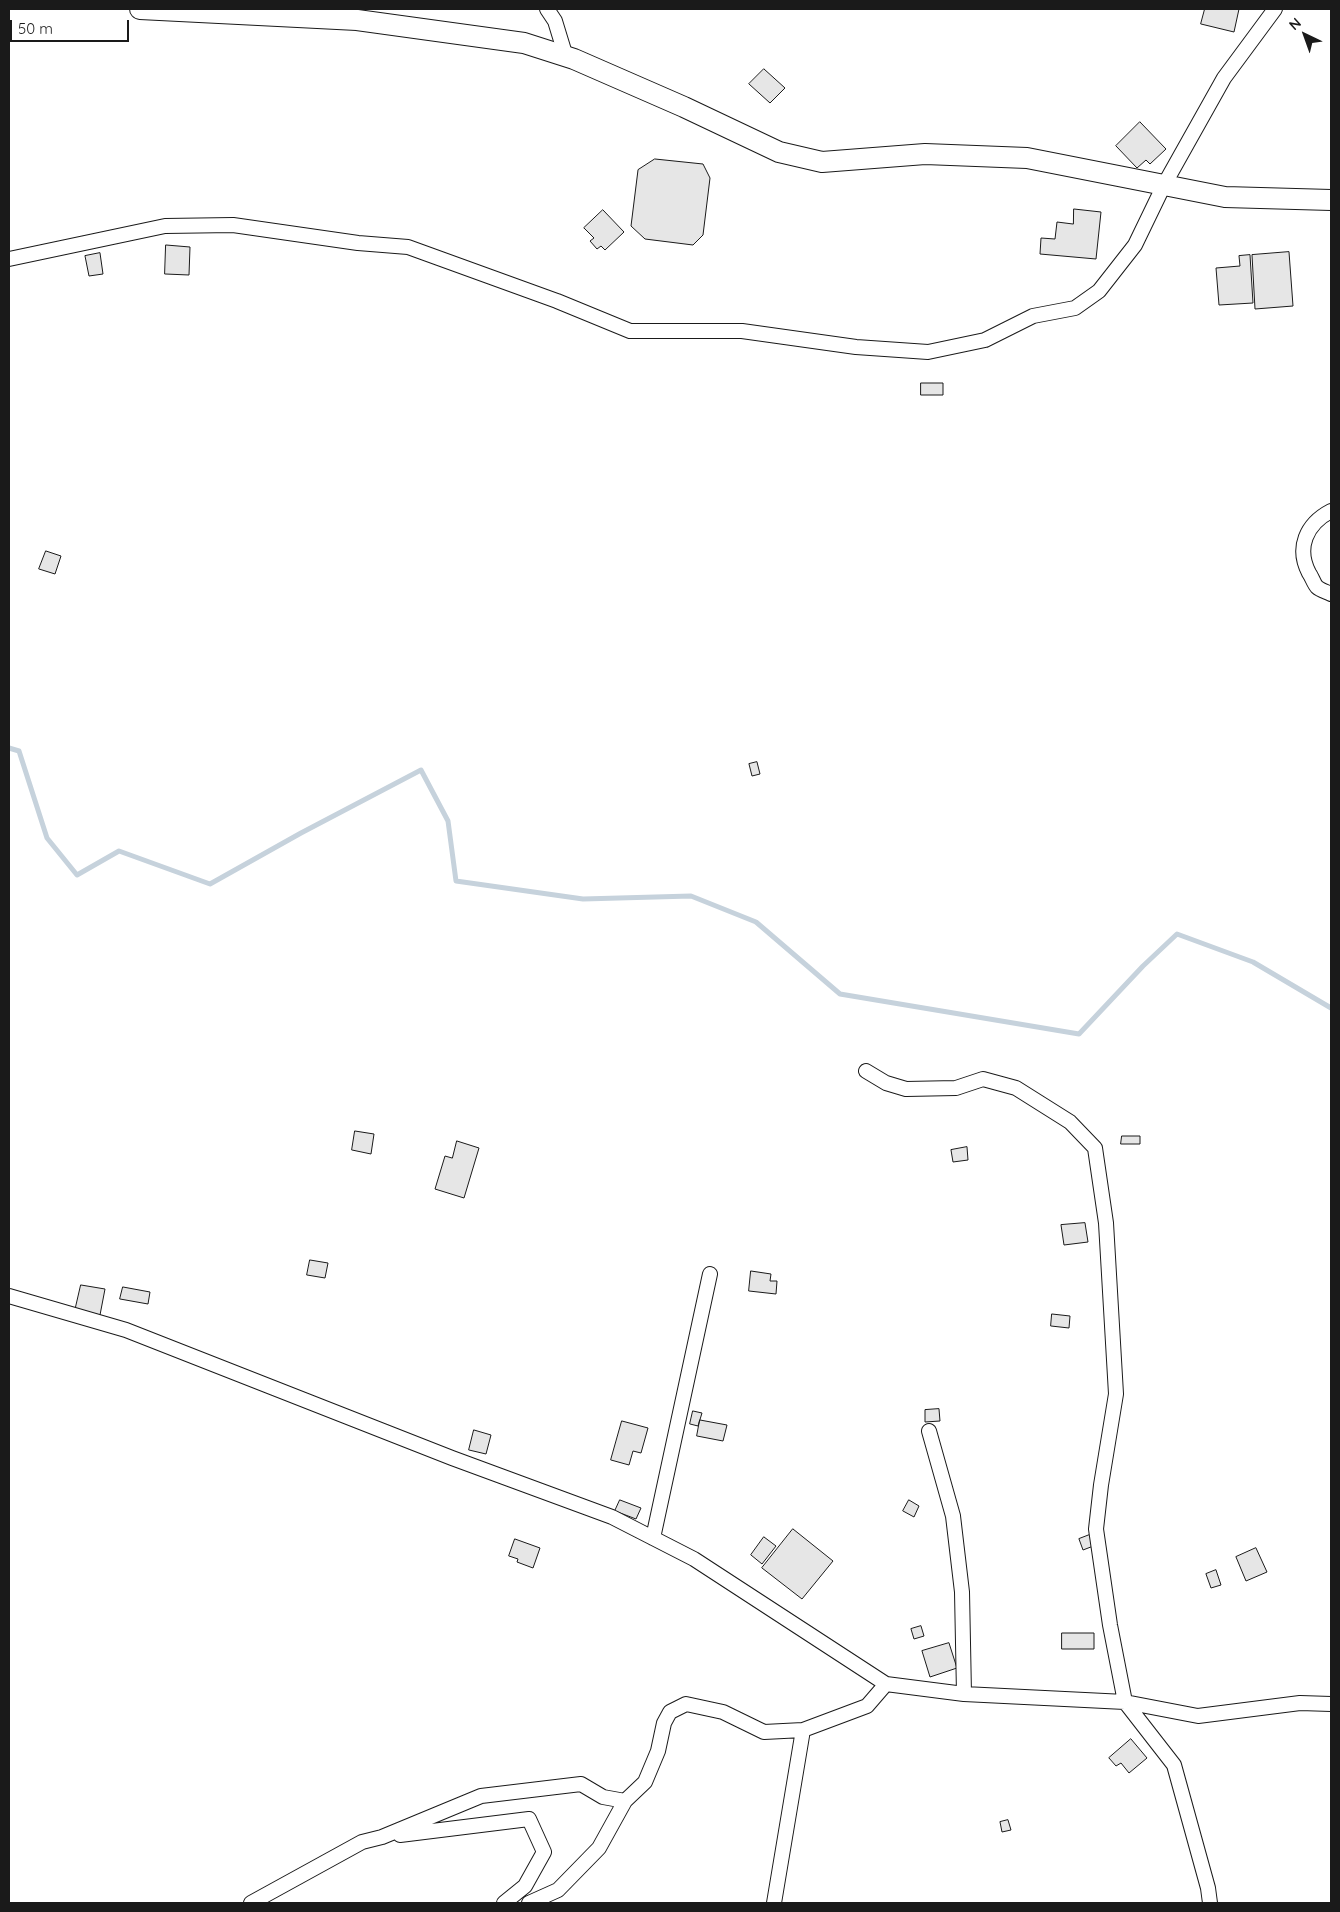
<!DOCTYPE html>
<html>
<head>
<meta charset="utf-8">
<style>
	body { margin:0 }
	#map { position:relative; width:1340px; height:1912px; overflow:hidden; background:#fff; font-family:Quicksand,sans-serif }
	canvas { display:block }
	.frame { position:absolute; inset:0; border:10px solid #1a1a1a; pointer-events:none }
	.north { position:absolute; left:1280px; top:10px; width:50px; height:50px; -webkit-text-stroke:4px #fff; paint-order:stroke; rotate:318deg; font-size:14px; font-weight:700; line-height:20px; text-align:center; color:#1a1a1a }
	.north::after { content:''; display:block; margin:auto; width:18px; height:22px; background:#1a1a1a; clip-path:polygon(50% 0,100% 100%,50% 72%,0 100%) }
	.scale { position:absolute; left:10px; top:20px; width:119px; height:22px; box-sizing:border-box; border:2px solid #1a1a1a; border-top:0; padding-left:6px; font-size:15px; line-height:18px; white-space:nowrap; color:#1a1a1a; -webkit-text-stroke:4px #fff; paint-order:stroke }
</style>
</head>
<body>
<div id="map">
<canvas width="1340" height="1912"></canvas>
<div class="frame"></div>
<div class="north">N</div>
<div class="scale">50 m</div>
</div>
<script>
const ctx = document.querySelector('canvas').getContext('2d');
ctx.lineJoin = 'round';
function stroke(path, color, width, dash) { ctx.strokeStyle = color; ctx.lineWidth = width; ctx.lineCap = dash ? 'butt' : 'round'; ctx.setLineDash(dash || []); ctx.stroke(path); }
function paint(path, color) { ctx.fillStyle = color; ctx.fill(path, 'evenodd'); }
stroke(new Path2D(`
	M9 748 19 751 47 838 77 875 119 851 210 884 301 833 421 770 448 821 456 881 583 899 691 896 756 922 840 994 1079 1034 1143 966 1177 934 1253 962 1331 1008`), '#c6d2dc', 5);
const building = new Path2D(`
	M1205 9H1239L1234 32 1201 24Z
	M764 69 785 88 770 103 749 84Z
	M1140 122 1166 149 1150 164 1146 160 1137 168 1116 146Z
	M655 159 703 164 710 178 703 235 693 245 645 239 631 226 638 170Z
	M1074 209 1101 212 1096 259 1040 254 1041 238 1055 239 1057 222 1073 224Z
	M603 210 624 232 605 250 601 246 597 249 590 241 594 238 584 228Z
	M166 245 190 247 189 275 165 274Z
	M1289 252 1293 306 1255 309 1252 255Z
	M100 253 103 274 89 276 85 256Z
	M1250 255 1253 303 1219 305 1216 268 1240 266 1239 256Z
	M921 383H943V395H921Z
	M46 551 61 556 55 574 39 569Z
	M757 762 760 774 752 776 749 764Z
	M355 1131 374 1134 371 1154 352 1150Z
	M1122 1136H1140V1144H1121Z
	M457 1141 479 1148 464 1198 435 1189 445 1156 452 1158Z
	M967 1147 968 1160 953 1162 951 1150Z
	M1085 1223 1088 1242 1064 1245 1061 1225Z
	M310 1260 328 1263 325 1278 307 1275Z
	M751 1271 771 1274 770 1281H777L776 1294 749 1291Z
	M81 1285 105 1289 100 1315 75 1311Z
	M123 1287 150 1292 148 1304 120 1299Z
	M1052 1314 1070 1316 1069 1328 1051 1326Z
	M939 1409 940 1421 925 1422V1410Z
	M693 1411 702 1413 698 1426 690 1424Z
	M700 1420 727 1425 723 1441 697 1436Z
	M622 1421 648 1428 641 1453 633 1451 629 1465 611 1460Z
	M474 1430 491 1435 486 1454 469 1450Z
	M620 1500 641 1508 636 1519 615 1511Z
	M909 1500 919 1506 914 1517 903 1511Z
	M793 1529 833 1561 802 1599 762 1568Z
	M1092 1534 1096 1545 1083 1550 1079 1539Z
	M764 1537 776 1546 762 1564 751 1555Z
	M515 1539 540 1548 533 1568 517 1562 518 1559 509 1556Z
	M1256 1548 1267 1572 1246 1581 1236 1557Z
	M1216 1570 1221 1585 1211 1588 1206 1574Z
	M921 1626 924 1636 914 1639 911 1629Z
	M1062 1633H1094V1649H1062Z
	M949 1643 957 1668 930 1677 922 1651Z
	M1131 1739 1147 1758 1129 1773 1121 1763 1116 1766 1109 1758Z
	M1008 1820 1011 1830 1002 1832 1000 1822Z`);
paint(building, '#e6e6e6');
stroke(building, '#1a1a1a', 1);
const minor = new Path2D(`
	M547 9 555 21 566 57
	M9 259 165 226 233 225 358 243 408 247 557 301 630 331H742L856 347 928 352 985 340 1033 316 1075 308 1099 291 1135 245 1164 185 1224 78 1275 9
	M1331 511C1306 524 1296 548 1309 573 1312 577 1314 584 1317 587 1320 590 1327 592 1331 594
	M866 1071 886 1083 906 1089 956 1088 983 1079 1016 1088 1070 1122 1095 1148 1106 1223 1116 1394 1101 1485 1096 1529 1110 1625 1125 1702 1174 1765 1208 1888 1210 1903
	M9 1296 126 1330 452 1458 612 1517 694 1559 886 1684 964 1694 1125 1702 1198 1716 1300 1703 1331 1704
	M929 1431 953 1516 962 1592 964 1694
	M653 1538 710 1274
	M400 1835 529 1819 544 1852 525 1886 504 1903
	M251 1903 362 1842 382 1837 481 1796 581 1784 603 1797 625 1801 645 1782 658 1751 664 1723 670 1712 686 1704 723 1712 764 1732 803 1730 867 1706 886 1684
	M529 1903 558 1890 599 1848 625 1801
	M774 1903 803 1730`);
const secondary = new Path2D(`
	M140 9 357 20 524 43 574 59 684 107 779 152 822 162 925 154 1027 158 1225 197 1331 200`);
stroke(minor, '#1a1a1a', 16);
stroke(secondary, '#1a1a1a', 22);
stroke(minor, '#fff', 14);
stroke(secondary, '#fff', 20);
</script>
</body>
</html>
